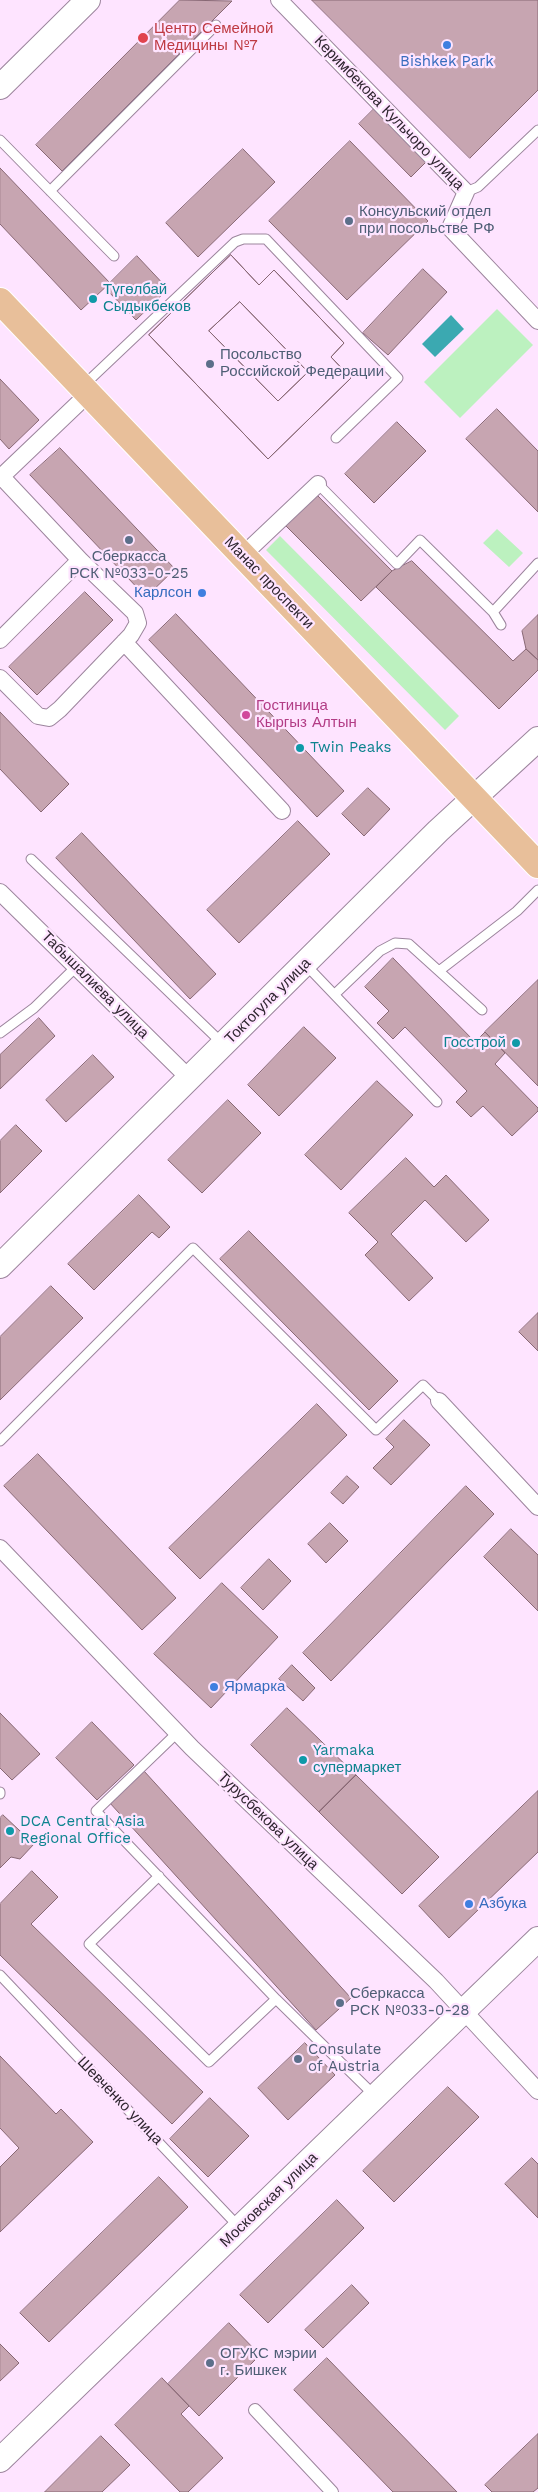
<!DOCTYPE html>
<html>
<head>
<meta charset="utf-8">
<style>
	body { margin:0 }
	canvas { display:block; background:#fee4ff }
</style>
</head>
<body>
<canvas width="538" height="2492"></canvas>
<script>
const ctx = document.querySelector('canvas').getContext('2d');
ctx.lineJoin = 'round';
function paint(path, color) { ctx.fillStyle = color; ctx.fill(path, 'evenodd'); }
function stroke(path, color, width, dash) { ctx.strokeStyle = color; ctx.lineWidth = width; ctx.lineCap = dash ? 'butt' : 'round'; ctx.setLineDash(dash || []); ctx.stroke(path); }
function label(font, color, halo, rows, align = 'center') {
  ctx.font = font + ' "Work Sans",sans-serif'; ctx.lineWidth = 4.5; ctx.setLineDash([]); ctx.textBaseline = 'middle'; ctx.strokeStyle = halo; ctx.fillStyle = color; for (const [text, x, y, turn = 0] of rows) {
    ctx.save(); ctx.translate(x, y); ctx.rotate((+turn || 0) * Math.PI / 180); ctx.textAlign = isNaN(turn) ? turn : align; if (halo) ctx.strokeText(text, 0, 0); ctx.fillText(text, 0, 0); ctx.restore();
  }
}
paint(new Path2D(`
	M497 309 533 345 460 418 424 382Z
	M497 529 523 553 509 567 483 543Z
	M280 536 459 716 445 730 266 550Z`), '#bcf1bf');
paint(new Path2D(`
	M451 315 464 329 435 357 422 344Z`), '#3ba9b1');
const building = new Path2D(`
	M180 0 232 1 62 171 36 145Z
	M312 0H538V90L470 158Z
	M375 108 427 161 411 177 359 124Z
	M350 141 428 221 347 300 269 221Z
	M243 149 275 182 198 257 166 223Z
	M0 168 110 283 81 310 0 224Z
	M231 255 259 285 274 270 344 343 331 357 351 378 268 459 149 335ZM240 302 308 372 278 401 209 331Z
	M231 255 259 285 274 270 344 343 331 357 351 378 268 459 149 335ZM240 302 308 372 278 401 209 331Z
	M137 256 168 289 136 320 105 288Z
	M423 269 447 292 388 355 363 333Z
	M0 379 39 420 9 449 0 439Z
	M497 409 538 451V512L466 439Z
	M397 422 426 451 374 503 345 474Z
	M60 448 175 569 146 597 30 475Z
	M315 493 392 571 361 601 284 524Z
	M412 561 513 661 526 649 538 660V670L499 709 376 587 392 571Z
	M85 592 113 620 37 695 9 667Z
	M176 614 344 791 317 817 149 640Z
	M538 615V660L526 649 522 631Z
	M0 712 69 784 41 812 0 769Z
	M368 788 390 809 364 836 342 814Z
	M298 821 330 854 239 943 207 910Z
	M82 833 216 974 190 999 56 858Z
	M393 958 475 1042 485 1032 505 1053 495 1064 538 1108V1111L512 1136 483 1106 471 1117 456 1102 467 1091 405 1027 393 1039 377 1023 389 1011 365 987Z
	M538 980V1086L485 1032Z
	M39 1018 55 1036 0 1089V1055Z
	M304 1027 336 1058 279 1116 248 1085Z
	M93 1055 114 1077 66 1122 46 1100Z
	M377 1081 413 1115 341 1190 305 1155Z
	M228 1100 261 1133 202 1193 168 1160Z
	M16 1125 42 1151 0 1193V1141Z
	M406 1158 434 1187 446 1175 489 1220 466 1242 425 1200 391 1234 433 1278 409 1301 365 1255 378 1242 349 1213Z
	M139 1195 170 1227 159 1238 152 1232 94 1290 68 1264Z
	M249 1231 398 1381 369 1410 220 1259Z
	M51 1286 83 1318 0 1400V1337Z
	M538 1313V1351L519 1332Z
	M317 1404 347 1435 200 1579 169 1548Z
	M404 1420 430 1445 391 1485 373 1468 394 1447 386 1439Z
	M38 1454 176 1598 142 1630 4 1486Z
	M347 1476 359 1487 343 1504 331 1493Z
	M466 1486 494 1514 331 1681 303 1653Z
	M330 1523 348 1541 326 1563 308 1544Z
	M511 1529 538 1555V1611L484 1557Z
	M269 1559 291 1581 263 1610 241 1588Z
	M222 1583 278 1637 211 1708 154 1654Z
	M292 1665 315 1688 303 1701 279 1679Z
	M287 1708 356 1775 319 1812 251 1745Z
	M0 1713 40 1754 12 1780 0 1768Z
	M92 1722 134 1765 97 1800 56 1758Z
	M144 1771 351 1998 316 2030 109 1802Z
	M356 1775 439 1857 402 1894 319 1812Z
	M538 1791V1852L449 1938 419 1906Z
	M3 1815 34 1844 20 1859 11 1857 0 1868V1818Z
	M32 1871 58 1897 31 1924 203 2092 172 2124 0 1955V1904Z
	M305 2043 335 2075 288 2120 258 2088Z
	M0 2056 56 2114 61 2109 93 2142 0 2232V2167L19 2148 0 2128Z
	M448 2087 479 2117 394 2202 363 2171Z
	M210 2098 249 2136 208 2177 170 2139Z
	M532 2158 538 2164V2218L505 2184Z
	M159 2177 188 2207 49 2342 20 2313Z
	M337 2200 364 2228 268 2323 240 2295Z
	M352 2285 369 2303 323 2348 305 2330Z
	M229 2323 260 2355 199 2416 168 2384Z
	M0 2344 19 2363 0 2381Z
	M327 2358 457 2492H393L294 2390Z
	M162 2378 189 2406 181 2414 223 2458 188 2492H180L115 2425Z
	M538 2434V2488L533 2492H492L485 2485Z
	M101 2436 130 2465 102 2492H45Z`);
paint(building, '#c7a5b1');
stroke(building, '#886874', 1);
const service = new Path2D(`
	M0 140 114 256
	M50 191 216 25
	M466 192 478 187 538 130
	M83 386 235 242 243 239H266L398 378 336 438
	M318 484 397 564 420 540 493 612 501 625
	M493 612 538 563
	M31 859 223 1044
	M305 964 437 1102
	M439 971 517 911 538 890
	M335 994 380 951 395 943 409 944 482 1010
	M0 1033 34 1008 76 967
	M0 1441 193 1248 376 1430 423 1385 439 1401
	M177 1733 96 1811 276 1999 375 2096
	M0 1792V1794
	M159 1876 89 1944 209 2062 276 1999
	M0 1975 239 2227`);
const pedestrian = new Path2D(`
	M255 2410 332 2492`);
const minor = new Path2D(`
	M279 0 466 192 450 228 538 321
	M0 475 80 560
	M0 478 88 394
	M243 555 318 484
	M0 640 80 560 135 613 138 623 131 635 60 709 49 718 38 716 0 678
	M124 642 282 811
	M0 892 189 1078
	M439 1401 538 1507
	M0 1548 192 1748 436 1981 538 2091`);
const secondary = new Path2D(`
	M0 87 88 0
	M0 1266 438 831 538 739
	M0 2460 538 1939`);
const primary = new Path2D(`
	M0 301 538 865`);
stroke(service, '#9c859d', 11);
stroke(pedestrian, '#9c859d', 14);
stroke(minor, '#9c859d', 18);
stroke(secondary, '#9c859d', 26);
stroke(primary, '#fff', 28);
stroke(service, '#fff', 9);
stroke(pedestrian, '#fff', 12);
stroke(minor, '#fff', 16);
stroke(secondary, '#fff', 24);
stroke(primary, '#e8bf9a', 26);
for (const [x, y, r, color] of [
	[143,38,6,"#e0444e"],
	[447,45,5,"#3f7fe0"],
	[349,221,5,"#5c6f8a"],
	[93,299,5,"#0f9aa8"],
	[210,364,5,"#5c6f8a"],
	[129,540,5,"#5c6f8a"],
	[202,593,5,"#3f7fe0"],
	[246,715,5,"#d1479c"],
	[300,748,5,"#0f9aa8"],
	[516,1043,5,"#0f9aa8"],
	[214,1687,5,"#3f7fe0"],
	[303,1760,5,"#0f9aa8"],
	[10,1831,5,"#0f9aa8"],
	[469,1904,5,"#3f7fe0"],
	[340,2003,5,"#5c6f8a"],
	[298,2059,5,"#5c6f8a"],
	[210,2363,5,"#5c6f8a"]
]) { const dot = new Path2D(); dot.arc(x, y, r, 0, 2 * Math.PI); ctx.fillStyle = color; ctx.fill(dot); stroke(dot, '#fee4ff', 2); }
label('15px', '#be3a42', '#fee4ff', [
	["Центр Семейной",154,29],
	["Медицины №7",154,46]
], 'left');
label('15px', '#366cbe', '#fee4ff', [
	["Bishkek Park",447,62,"center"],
	["Карлсон",192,593,"right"],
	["Ярмарка",224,1687],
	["Азбука",479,1904]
], 'left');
label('15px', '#2e252f', '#fee4ff', [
	["Керимбекова Кульчоро улица",389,113,46],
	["Манас проспекти",269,583,46],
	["Табышалиева улица",95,985,45],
	["Токтогула улица",268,1001,-45],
	["Турусбекова улица",268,1821,44],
	["Шевченко улица",120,2101,46],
	["Московская улица",269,2200,-44]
]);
label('15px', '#4e5e75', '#fee4ff', [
	["Консульский отдел",359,212],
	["при посольстве РФ",359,229],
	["Посольство",220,355],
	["Российской Федерации",220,372],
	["Сберкасса",129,557,"center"],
	["РСК №033-0-25",129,574,"center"],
	["Сберкасса",350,1994],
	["РСК №033-0-28",350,2011],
	["Consulate",308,2050],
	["of Austria",308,2067],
	["ОГУКС мэрии",220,2354],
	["г. Бишкек",220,2371]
], 'left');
label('15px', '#0d838f', '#fee4ff', [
	["Түгөлбай",103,290],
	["Сыдыкбеков",103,307],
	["Twin Peaks",310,748],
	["Госстрой",506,1043,"right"],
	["Yarmaka",313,1751],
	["супермаркет",313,1768],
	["DCA Central Asia",20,1822],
	["Regional Office",20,1839]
], 'left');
label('15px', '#b23c85', '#fee4ff', [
	["Гостиница",256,706],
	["Кыргыз Алтын",256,723]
], 'left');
</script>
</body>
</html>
